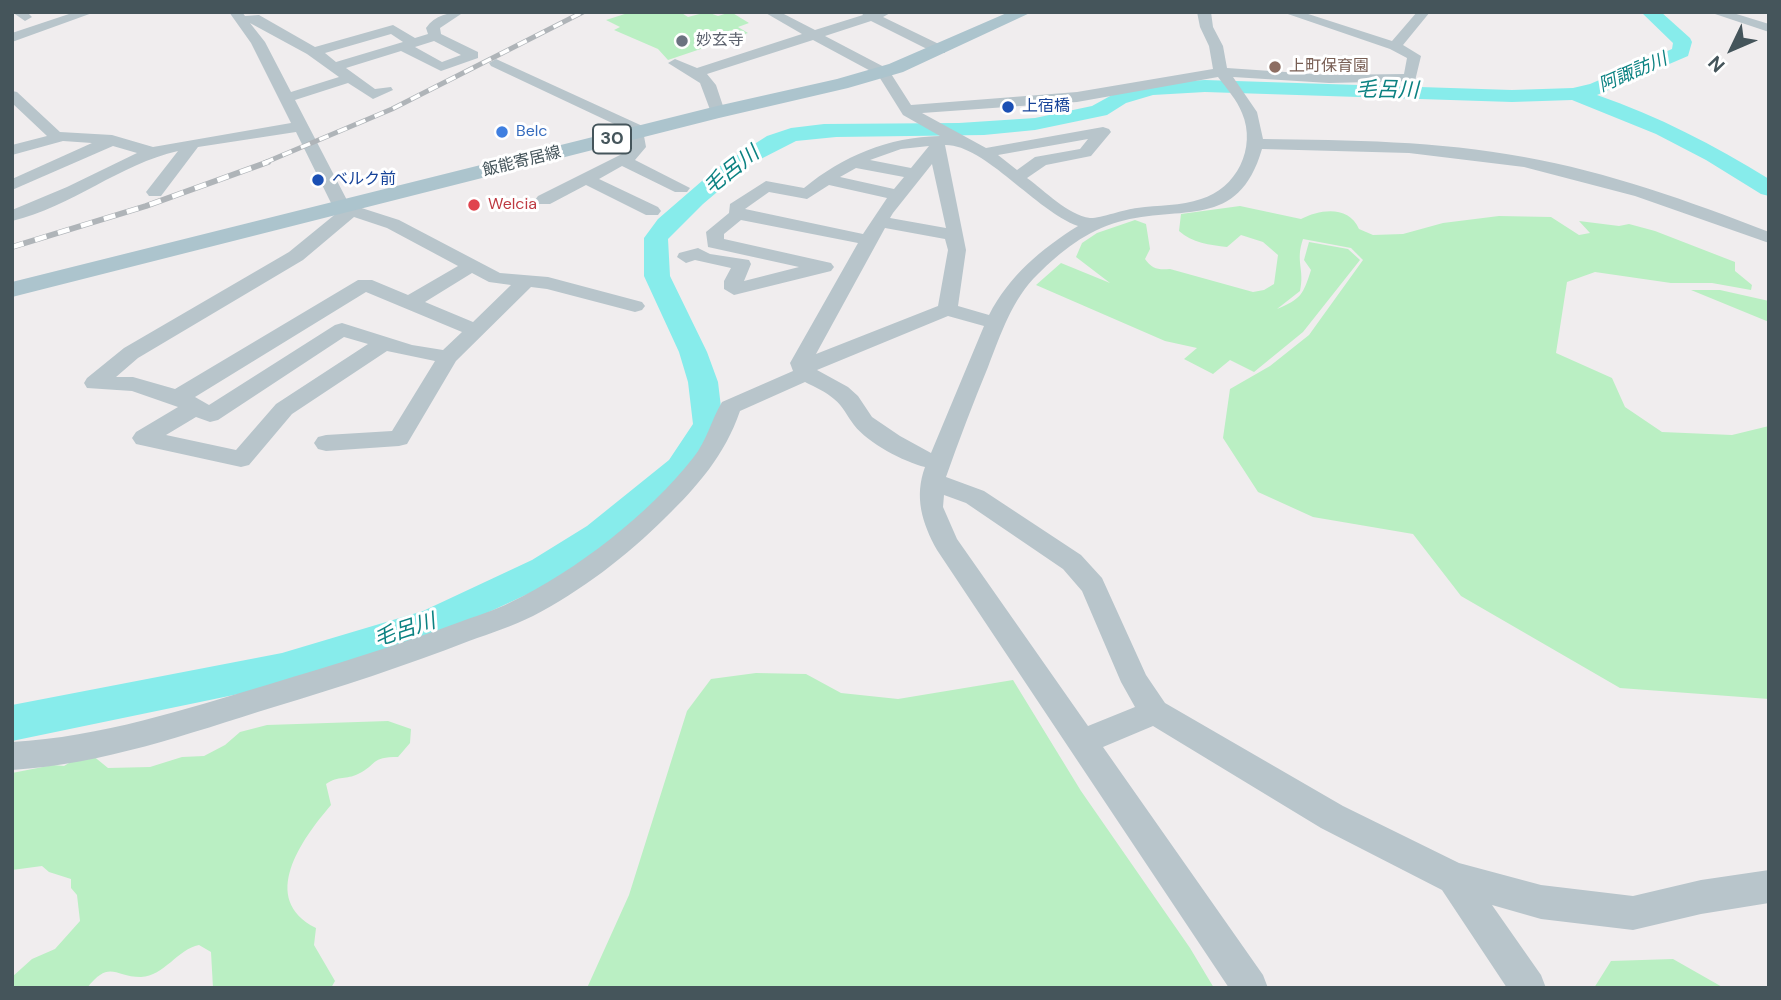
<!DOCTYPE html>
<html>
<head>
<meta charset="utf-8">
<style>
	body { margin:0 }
	#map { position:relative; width:1781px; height:1000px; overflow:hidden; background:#f0edee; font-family:"DM Sans",sans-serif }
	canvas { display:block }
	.frame { position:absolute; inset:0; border:14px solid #45555b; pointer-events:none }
	.north { position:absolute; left:1697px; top:14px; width:70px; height:70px; -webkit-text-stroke:5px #fff; paint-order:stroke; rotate:226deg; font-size:19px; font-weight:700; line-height:28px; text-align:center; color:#45555b }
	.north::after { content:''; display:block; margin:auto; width:24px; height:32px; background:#45555b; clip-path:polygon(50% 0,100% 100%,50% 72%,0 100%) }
</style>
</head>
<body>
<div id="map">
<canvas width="1781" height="1000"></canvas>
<div class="frame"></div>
<div class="north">N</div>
</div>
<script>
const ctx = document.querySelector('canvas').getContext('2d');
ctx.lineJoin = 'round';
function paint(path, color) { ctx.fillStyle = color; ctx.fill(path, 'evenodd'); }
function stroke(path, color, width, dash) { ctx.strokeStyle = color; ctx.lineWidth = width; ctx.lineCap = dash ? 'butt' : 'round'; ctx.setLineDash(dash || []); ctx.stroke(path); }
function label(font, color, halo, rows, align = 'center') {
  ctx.font = font + ' "DM Sans","Noto Sans JP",sans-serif'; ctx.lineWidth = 6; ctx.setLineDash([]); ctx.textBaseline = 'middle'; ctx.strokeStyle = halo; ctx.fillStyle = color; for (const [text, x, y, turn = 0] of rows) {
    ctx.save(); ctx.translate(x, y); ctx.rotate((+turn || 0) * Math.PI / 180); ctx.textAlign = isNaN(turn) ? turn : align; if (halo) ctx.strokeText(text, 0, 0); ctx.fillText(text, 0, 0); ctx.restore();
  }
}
paint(new Path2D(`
	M631 12H680L688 17 707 12 718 16 731 12 749 23 738 27 748 33 668 60 658 49 614 30 620 27 606 20Z
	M1240 206 1301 219C1320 209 1349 205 1359 229L1373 235 1403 234 1443 223 1499 216 1551 217 1579 235 1590 233 1579 221 1619 226 1629 224 1655 231 1735 262V271L1752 285 1751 290 1712 283H1671L1595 272 1567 282 1556 353 1612 378 1625 407 1662 432 1732 435 1769 426V699L1620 688 1461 596 1413 534 1313 517 1258 492 1223 438 1230 389 1270 366 1309 335 1363 260 1351 248 1303 239C1295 262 1305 269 1300 291L1277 309C1301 299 1303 295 1311 270L1304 260 1309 242 1348 249 1360 260 1303 332 1254 372 1230 360 1213 374 1184 359 1197 348 1165 341 1036 285 1061 263 1110 283 1076 257 1082 243 1097 233 1135 220 1146 224 1150 249 1145 259C1152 269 1158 270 1170 269L1253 292 1264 290 1274 284 1278 255 1263 242 1241 235 1227 247C1210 245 1192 243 1179 231L1181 214Z
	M1691 290H1720L1769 301V322Z
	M756 673 806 674 841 693 898 699 1013 680 1081 791 1190 948 1214 988H587L629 895 687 711 711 679Z
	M388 721 411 729 410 743 398 757C370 757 378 764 358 774 346 780 339 775 326 784L331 805C302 839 258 899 316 928L314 945 335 981 331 988H213L211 952 199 945C178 949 164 976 141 977 114 977 110 959 87 988H12V977L32 959 55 949 80 921 77 895 71 888V879L49 872 42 866 12 870V773L53 765 64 766 74 760 92 755 108 768 150 767 182 757 204 756 225 745 240 732 267 725Z
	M1673 959 1724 988H1594L1611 961Z`), '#baefc3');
paint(new Path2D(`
	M1641 12H1661L1690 38 1692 42 1688 56 1597 95C1658 116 1714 145 1769 179V196L1761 194 1706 160 1656 134 1572 100 1512 102 1205 92 1153 95 1126 103 1107 115 1035 130 984 135 836 137 796 141 749 165 703 204 668 239 670 276 707 352 718 382 723 424 691 476 611 544 558 580 433 638 282 685 12 741V705L282 653 423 611 532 560 587 526 669 460 693 424 688 382 679 352 644 276V238L658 219 717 168 767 136 791 128 824 124 959 123 1035 118 1092 106 1112 95 1151 83 1205 80 1512 90 1573 88 1590 84 1672 49 1673 43Z`), '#87eceb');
paint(new Path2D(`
	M12 12H27L32 17 25 21Z
	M75 12H95L12 42V33Z
	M229 12H242L245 16 259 15 315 47 393 25 415 38 428 34 426 28C435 15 449 12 464 12L440 28 441 34 478 52V58L441 71 401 51 346 68 375 89 391 87 393 90 373 99 348 83 295 100 349 204 399 220 500 273 548 277 642 302 645 306 642 310 635 312 547 289 531 287 456 361 407 444 399 446 326 451 318 449 314 443 318 437 326 435 392 431 435 361 387 351 292 414 249 465 241 467 136 444 132 438 136 432 178 407 132 391 87 388 84 383 87 378 124 348 289 252 338 212 333 207 296 132 198 147 161 196H149L146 192 178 151C120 164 71 207 12 221V210L67 187 137 153 113 146 12 190V179L92 143 63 141 12 155V145L47 136 12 103V91L17 92 60 132 112 135 153 147 291 123 251 43ZM250 23 307 54 339 77 291 92 265 42ZM391 34 403 42 336 62 325 53ZM434 41 461 55 442 62 415 47ZM354 217 387 228 458 266 408 295 372 280H358L175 389 133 377H116L138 358 303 260ZM472 273 489 282 511 285 473 322 425 302ZM366 292 462 332 443 350 412 345 342 323 335 325 209 405 195 397ZM344 337 368 344 276 404 236 450 166 435 196 417 210 422 218 420Z
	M764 12H780L815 30 863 15 861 12H892L883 17 945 47V53H935L871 21 825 36 888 69 911 105 1077 92 1213 69 1209 46 1200 27 1197 12H1211L1213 27 1223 46 1227 68 1329 75 1404 74 1407 58 1390 49 1282 12H1302L1392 41 1417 12H1430L1403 45 1421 56 1415 81 1329 83 1233 77 1257 112 1263 139C1350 140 1438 141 1524 157 1608 172 1689 201 1769 232V243L1635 196 1524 167 1409 153 1262 149C1238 231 1182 204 1118 222 1088 230 1060 252 1038 274 1012 299 1001 334 988 367 973 403 959 440 946 477L984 491 1081 555 1102 578 1146 675 1165 703 1343 806 1459 863 1541 885 1633 896 1701 880 1769 870V903L1701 914 1633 930 1541 919 1492 905 1541 975 1546 988H1507L1442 890 1321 828 1153 726 1103 747 1263 975 1268 988H1229L937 550C922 523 914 497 925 467 904 462 868 443 854 425 847 416 843 406 834 399 826 392 815 387 805 382L740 411C725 455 697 487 665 518 627 556 581 591 533 616 513 626 491 633 469 641 405 666 340 687 274 707 187 734 104 764 12 770V742C102 737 185 709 270 684 333 665 395 646 457 623 475 616 494 611 511 602 576 571 649 514 693 458 707 441 711 420 722 402L793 371 790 363 858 243 741 220 724 234V239L831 263 834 267 831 271 734 295 724 289V281L731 268 695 260 686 263 677 257 679 253 698 248 710 254 749 260 751 264 744 281 799 267 708 247 706 232 729 213 730 204 766 181 804 188C843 156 888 137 940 136L903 115 878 75 813 40 707 74 716 85 725 112 717 117 712 115 700 83 668 63 675 59 697 68 802 34ZM1218 77C1227 89 1237 100 1242 113 1257 148 1236 189 1201 199 1181 206 1158 205 1137 208 1126 209 1097 219 1090 218 1068 215 1045 191 1027 178L1046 165 1091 156 1111 132 1109 129 1103 127 986 148 922 113 1077 102ZM1088 139 1080 149 1035 157 1017 170 998 155ZM945 145C984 144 1036 211 1078 226 1041 249 1009 276 989 315L958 306 966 250ZM929 146 911 168 870 160 901 149ZM932 164 946 228 890 218 893 213ZM856 168 904 177 894 189 840 177ZM829 185 887 198 863 234 745 209 769 192 807 199ZM885 228 945 239 948 250 938 306 816 354ZM948 316 984 326 931 453 900 436 872 417 858 396 848 387 817 370ZM944 495 966 503 1063 569 1082 591 1121 682 1135 707 1088 726 957 539 943 507Z
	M1709 12H1730L1769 24V32Z
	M496 59 649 129 651 132 644 136 646 147 635 160 690 188 687 192H675L622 166 599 179 658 207 661 211 658 215H646L586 185 550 204H538L535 200 538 196 628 151 629 131 491 66 489 63Z`), '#b8c5cb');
paint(new Path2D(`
	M1009 12H1032L903 72 848 88 719 118 12 297V282L717 106 837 79 889 64Z`), '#acc4cd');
const railFar1 = new Path2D(`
	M264 163 392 109 583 12`);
const rail = new Path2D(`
	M12 247 146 206 268 162`);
stroke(railFar1, '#afb4b8', 5);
stroke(rail, '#afb4b8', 6);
stroke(railFar1, '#fff', 3.5, [10]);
stroke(rail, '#fff', 4.5, [12]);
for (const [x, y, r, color] of [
	[682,41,7,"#6b7280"],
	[1275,67,7,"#8d6e63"],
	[1008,107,7,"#1a4fb4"],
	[502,132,7,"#3f7fe0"],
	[318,180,7,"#1a4fb4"],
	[474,205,7,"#e0444e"]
]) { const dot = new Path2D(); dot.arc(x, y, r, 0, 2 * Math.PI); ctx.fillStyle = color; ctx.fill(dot); stroke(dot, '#fff', 2.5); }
label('16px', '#5b616d', '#fff', [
	["妙玄寺",696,41]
], 'left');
label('16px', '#785e54', '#fff', [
	["上町保育園",1289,67]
], 'left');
label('16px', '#164399', '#fff', [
	["上宿橋",1022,107],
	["ベルク前",332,180]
], 'left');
label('16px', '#366cbe', '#fff', [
	["Belc",516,132]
], 'left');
label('16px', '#45555b', '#fff', [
	["飯能寄居線",522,162,-14]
]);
label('16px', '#be3a42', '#fff', [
	["Welcia",488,205]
], 'left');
label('italic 18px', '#0c8282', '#fff', [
	["阿諏訪川",1633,73,-23]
]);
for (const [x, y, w] of [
	[612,139,38]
]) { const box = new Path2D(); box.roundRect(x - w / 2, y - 14.5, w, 29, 5); ctx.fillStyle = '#fff'; ctx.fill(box); stroke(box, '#45555b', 2); }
label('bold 18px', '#45555b', null, [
	["30",612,139]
]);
label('italic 21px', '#0c8282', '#fff', [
	["毛呂川",1387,91,1],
	["毛呂川",732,171,-38],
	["毛呂川",405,631,-18]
]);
</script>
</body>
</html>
